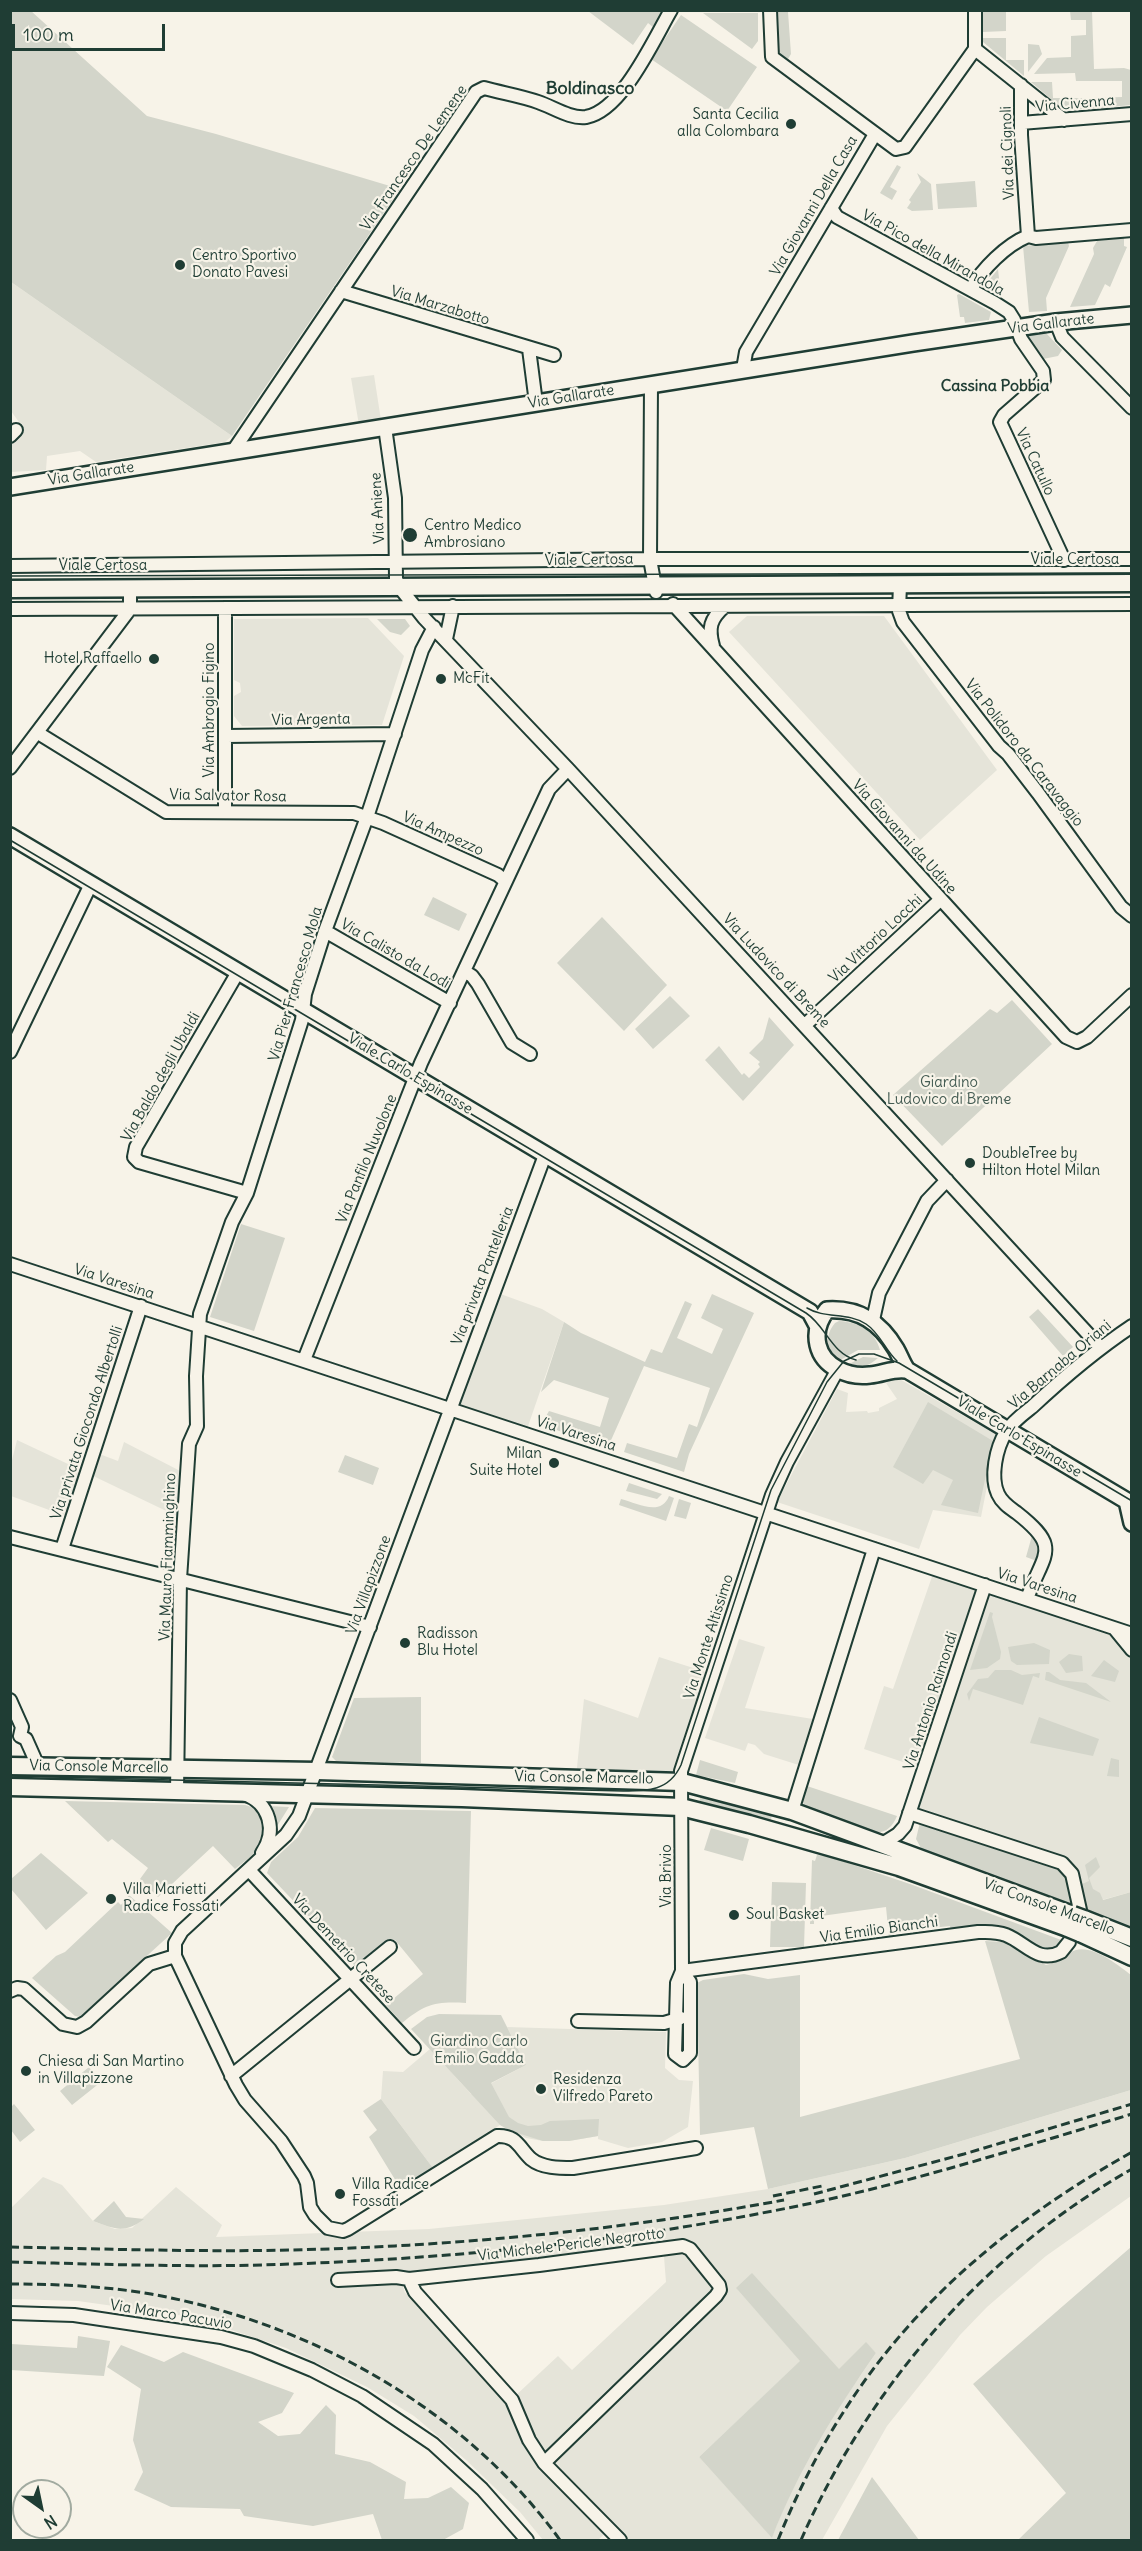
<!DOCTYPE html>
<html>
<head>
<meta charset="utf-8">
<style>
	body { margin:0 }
	#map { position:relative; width:1142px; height:2551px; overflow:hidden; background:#f7f3e8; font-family:Delius,sans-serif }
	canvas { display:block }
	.frame { position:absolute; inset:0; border:12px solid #1f3d34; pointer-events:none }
	.north { position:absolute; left:12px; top:2479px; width:60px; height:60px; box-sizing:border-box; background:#f7f3e8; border:2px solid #a1aaa0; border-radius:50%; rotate:147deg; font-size:16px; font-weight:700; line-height:24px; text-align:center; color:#1f3d34 }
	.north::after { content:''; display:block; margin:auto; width:21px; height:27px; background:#1f3d34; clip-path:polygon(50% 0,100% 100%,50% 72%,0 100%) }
	.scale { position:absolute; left:12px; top:24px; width:153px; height:27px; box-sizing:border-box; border:3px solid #1f3d34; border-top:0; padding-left:8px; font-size:18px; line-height:21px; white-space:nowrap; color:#1f3d34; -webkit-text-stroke:4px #f7f3e8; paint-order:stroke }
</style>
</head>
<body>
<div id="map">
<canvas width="1142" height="2551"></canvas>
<div class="frame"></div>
<div class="north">N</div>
<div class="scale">100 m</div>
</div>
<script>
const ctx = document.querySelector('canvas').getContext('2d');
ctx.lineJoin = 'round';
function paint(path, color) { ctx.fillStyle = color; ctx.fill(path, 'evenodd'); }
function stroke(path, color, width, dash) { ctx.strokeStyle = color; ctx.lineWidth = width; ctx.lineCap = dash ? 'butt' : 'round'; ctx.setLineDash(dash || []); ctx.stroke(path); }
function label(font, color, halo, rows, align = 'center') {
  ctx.font = font + ' Delius,sans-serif'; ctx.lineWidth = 4.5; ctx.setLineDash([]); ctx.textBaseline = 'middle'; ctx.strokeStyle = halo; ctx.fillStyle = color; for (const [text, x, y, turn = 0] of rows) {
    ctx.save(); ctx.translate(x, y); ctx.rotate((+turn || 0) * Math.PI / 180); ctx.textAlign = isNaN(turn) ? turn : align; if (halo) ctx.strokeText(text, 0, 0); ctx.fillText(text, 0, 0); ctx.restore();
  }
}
paint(new Path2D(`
	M11 282 232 436 225 442 96 462 80 451 47 456 46 470 11 472V445L24 429 11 411Z
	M374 375 382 427 360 431 351 378Z
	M747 616H884L997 770 920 840 729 632Z
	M368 618 404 656 382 725 242 726 234 716V696L241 692 240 683 234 680V619Z
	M495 1292 542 1309 564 1322 526 1432 450 1408Z
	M896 1377 997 1435 981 1517 933 1510 919 1549 777 1502 837 1389 848 1393 846 1412 867 1411 868 1413 879 1411V1408L897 1399 886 1383Z
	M17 1440 85 1472 71 1518 11 1496V1464Z
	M124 1442 186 1474 183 1519 87 1473 94 1452 118 1461Z
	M935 1568 983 1584 921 1768 864 1749 884 1686 893 1689Z
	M986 1585 1113 1628 1131 1652V1892L1076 1907 1067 1876 910 1819Z
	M739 1639 765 1647 745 1708 819 1720 805 1767 764 1754 755 1745 748 1743 745 1751 705 1738Z
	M659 1657 712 1674 679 1762 672 1774 576 1777 584 1699 638 1718Z
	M507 2027 666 2032 665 2068 679 2080 693 2081 688 2127 662 2142 628 2148 598 2139V2136L569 2141H543L526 2138 500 2125 433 2168 381 2099 383 2071 403 2072 430 2049 471 2094 526 2065Z
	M1131 2090V2196L1046 2256 987 2307 960 2335 887 2426 822 2540H622L610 2529 598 2540H543L520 2512 466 2460 414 2416 367 2387 286 2348 192 2317 78 2301 11 2299V2208L43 2177 62 2185 93 2221 115 2229 132 2228 176 2187 222 2225 216 2237 429 2229 664 2205 768 2189 905 2158ZM663 2244 666 2282 572 2370 558 2356 514 2397 425 2300 405 2293 399 2273 484 2265ZM736 2288 839 2370 866 2343 876 2353 825 2427 806 2461 787 2499 772 2537 699 2457 801 2361Z`), '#e5e4d9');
paint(new Path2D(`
	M11 10 31 11 147 116 216 134 400 189 232 436 11 282Z
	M588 11H666L654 28 648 23 633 45Z
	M983 11H1006V31L983 32Z
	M1070 11H1092L1094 69 1124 68 1131 70V105L1091 109 1090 98 1122 97V81H1076L1075 73 1034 74 1047 58 1071 57V36L1086 35V20H1071Z
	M778 12H788L791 54 788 59 779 52Z
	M703 13H758V41L752 49Z
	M681 15 757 67 727 111 651 59Z
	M983 38H1006V60H1024V76L983 42Z
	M1028 44 1039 45 1042 54 1028 72Z
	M1031 82H1052L1053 98H1082L1083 109 1065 111Z
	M897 165 901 167 890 187 897 191 892 200 880 193Z
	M917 173 931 184 933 210 912 211 907 208 911 202 909 200 921 182Z
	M975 181 977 207 938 209 936 184Z
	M1124 238V246L1127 247 1110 287 1105 284 1095 305 1070 307 1094 254 1093 248 1097 241Z
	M1068 242 1069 246 1046 298 1047 311 1029 312 1023 246Z
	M998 269 1001 297 988 288 986 284Z
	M959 294 991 312 989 320 965 323 964 317H960L957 295Z
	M1046 333 1062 350 1058 356 1043 359 1026 336Z
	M377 619H405L410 626 401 635 390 632Z
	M433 897 467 914 459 931 424 915Z
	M602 917 667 985 624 1031 557 963Z
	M670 996 690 1016 653 1049 635 1029Z
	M1012 1000 1052 1044 942 1146 893 1095 990 1009 997 1013Z
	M769 1017 794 1045 743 1101 705 1060 719 1046 742 1075 744 1073 749 1078 760 1067 758 1064 760 1062 749 1053 763 1039Z
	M241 1224 285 1238 254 1331 210 1317Z
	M712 1294 754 1313 689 1454 684 1472 624 1452 627 1443 677 1458 689 1424 697 1427 710 1388 644 1366 608 1447 541 1425 549 1411 600 1427 609 1398 554 1380 541 1392 564 1322 581 1333 645 1362 651 1349 662 1353 685 1301 692 1304 677 1338 712 1354 723 1329 701 1318Z
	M1038 1309 1073 1347 1063 1356 1029 1317Z
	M839 1321C858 1322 875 1331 880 1350H858L837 1362C827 1349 824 1336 835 1323Z
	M863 1357 878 1358C867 1368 858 1368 845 1366Z
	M928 1402 993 1441 978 1513 941 1505 953 1480 933 1470 923 1484 893 1467Z
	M345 1455 379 1468 373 1485 338 1472Z
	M629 1483 662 1494 657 1499 626 1491Z
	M669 1496 674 1498 666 1521 619 1505 621 1499C637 1503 661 1517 669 1496Z
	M679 1499 691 1503 686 1519 674 1516Z
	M1033 1532 1041 1546 1037 1561 1026 1557Z
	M990 1612 993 1613 992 1617 1001 1652 1000 1659 987 1668 970 1670Z
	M1034 1643 1050 1650 1049 1664 1017 1665 1011 1661 1008 1647Z
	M1069 1654 1082 1656 1083 1671 1066 1673 1059 1662Z
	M1104 1660 1119 1671 1115 1682 1091 1676Z
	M995 1670H1011L1022 1675 1040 1673 1039 1678 1033 1676 1023 1705 973 1689 969 1701 967 1694 978 1679 988 1678Z
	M1046 1672H1049L1060 1680 1086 1683 1111 1702 1045 1680Z
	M421 1697V1763L336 1761 332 1757 354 1698Z
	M1039 1717 1099 1739 1093 1756 1030 1743Z
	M1111 1758 1119 1760V1777L1107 1776Z
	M700 1760 738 1772 735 1783 696 1775Z
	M807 1786 897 1816C892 1828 885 1834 872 1832L805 1807 802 1800Z
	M701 1793 773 1811 770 1823 699 1804Z
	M65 1801 245 1805C265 1809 267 1834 257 1849 252 1857 242 1863 235 1869L213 1846 158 1897 140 1879 148 1868 112 1839 108 1842Z
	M267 1806 289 1807 274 1831Z
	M315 1808 471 1811 466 2003C436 2001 425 2004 402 2023L386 2005 423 1974 395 1940 390 1939 357 1968 267 1873 271 1862 298 1837Z
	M920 1822 1059 1868 1067 1876 1076 1907 922 1850 916 1839Z
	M711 1828 749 1839 743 1861 704 1850Z
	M41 1853 88 1893 46 1930 11 1889V1879Z
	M817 1855 827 1856 910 1884 1064 1941 1059 1948 1046 1952 1015 1935 951 1933 950 1926 894 1932V1938H889L886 1907 814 1917V1924H810L812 1860 815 1861Z
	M1096 1857 1100 1867 1089 1878 1093 1889 1100 1893 1103 1900 1131 1892V1928L1087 1911 1082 1884 1089 1881 1085 1865Z
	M772 1882 806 1883 804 1947H770Z
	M129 1895 172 1933 80 2017 75 2016 32 1978 56 1956 65 1952 118 1902 121 1905Z
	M985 1941 1002 1942 1046 1965C1058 1963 1065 1953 1076 1950 1093 1945 1118 1965 1131 1975V2090L905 2158 768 2189 754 2127 700 2135 697 1983 703 1980 744 1974 768 1979 800 1975V2117L1020 2059Z
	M439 2014 501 2015 526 2065 491 2083 509 2117 518 2123 528 2126 541 2125 550 2121 599 2119 598 2136 569 2141H543L511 2131 500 2125 411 2029 427 2017Z
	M89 2067 101 2082 72 2105 60 2091Z
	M381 2099 433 2168 402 2191 369 2137 377 2130 363 2111Z
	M14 2104 35 2130 20 2142 11 2130V2107Z
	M114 2201 126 2217 144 2219C124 2234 115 2229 93 2221Z
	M1131 2247V2540H1018L1066 2493 973 2384Z
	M752 2273 839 2369 866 2342 876 2353C835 2412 798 2470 772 2538L699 2457 800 2361 736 2288Z
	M78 2336 110 2341 104 2376 11 2370V2344L77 2348Z
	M121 2345 164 2362 183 2352 294 2393 282 2413 258 2422 278 2436 300 2434 326 2405 336 2415 335 2454 370 2462 406 2482 404 2499 428 2498 451 2487 469 2503 463 2529 443 2540H382L373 2514 313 2526 244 2516 240 2509 171 2507 134 2490 143 2472 133 2440 141 2389 107 2367Z
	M872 2477 919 2540H838Z`), '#d3d5ca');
const minor = new Path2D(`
	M770 10 772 57 896 149 905 147 975 49
	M975 10V49
	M975 49 1064 120
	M1021 85V135L1028 236
	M1021 123 1132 114
	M831 208 837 217 995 303 1009 312 1014 320 1021 339 1043 371 1044 380 1004 415 1000 422 1064 560
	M1028 236 1036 238 1132 230
	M971 289C982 269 1006 245 1028 236
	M341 291 554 355
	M1056 322 1062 337 1132 408
	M529 349 536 403
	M743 369 746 352 875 134
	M651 384 650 559 656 592
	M385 427 395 498 396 579 400 588 424 618 568 769 1101 1348
	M10 436 16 430
	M233 451 476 92 484 88C502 93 521 96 538 102 553 107 570 119 586 117 622 111 654 39 671 10
	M10 566 650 559H1132
	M900 584 899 611 903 622 999 746 1008 754 1038 793 1121 907 1132 916
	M673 604 1066 1037 1077 1042 1087 1037 1132 995
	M10 609 1132 604
	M446 639 453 606
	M713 646C708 628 710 619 725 606
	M38 733 166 812 354 813 383 823 498 875 505 881
	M226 736 395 734
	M10 768 130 609V589
	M225 811V608
	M325 931 450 1003
	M464 971 472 976 478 984 512 1043 530 1054
	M238 972 136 1147 134 1157 139 1162 247 1193
	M805 1025 940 900
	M10 1052 91 884
	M545 1155 299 1816 286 1835 182 1931 175 1943V1956L236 2085 245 2100 281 2141 304 2176 307 2183 310 2207 315 2215 328 2228 343 2231 348 2229 497 2136C517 2135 519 2148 531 2159 542 2168 559 2168 573 2168L696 2148
	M10 1264 1132 1634
	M873 1320 879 1293 927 1201 947 1180
	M304 1360 421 1063 549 789 568 769
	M10 1537 370 1627
	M62 1549 141 1306
	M1027 1599C1043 1553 1063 1549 1017 1513 1010 1508 1002 1503 998 1494 990 1477 996 1448 1006 1432 1012 1422 1023 1414 1032 1407 1063 1378 1096 1350 1132 1326
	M1114 1628 1132 1650
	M10 1700 22 1727 20 1736
	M20 1736 26 1739 38 1766
	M177 1791 180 1579 189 1444 197 1426 196 1376 200 1314 232 1222 247 1193 302 1020 305 994 325 931 367 817 422 650 434 627
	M244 1794C270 1803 277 1831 262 1853
	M792 1811 874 1549
	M909 1813 1062 1863 1072 1874 1080 1910
	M882 1844 898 1834 905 1826 985 1585
	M249 1870 414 2048
	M682 1971 690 1982V2053L683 2060 675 2054 677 1983 682 1971 681 1771 772 1495 787 1462 838 1369
	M682 1971 978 1932C988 1932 996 1931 1006 1935 1026 1943 1038 1964 1061 1952L1069 1942
	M10 1991 17 1988 24 1989 63 2024 77 2027 86 2022 149 1964 175 1956
	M578 2021 664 2023 681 2018
	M231 2076 390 1947
	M409 2279 415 2292 512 2400 529 2440 544 2463 620 2540
	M338 2280 396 2277 409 2279 539 2265 683 2246 690 2249 719 2285 720 2290 716 2296 544 2463
	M10 2313 74 2315 221 2337 254 2346 312 2370 362 2396 433 2444 482 2489 527 2540`);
const tertiary = new Path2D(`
	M10 487 913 343 1056 322 1132 315
	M10 836 810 1312 818 1327
	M906 1370C893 1368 883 1374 870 1375 849 1378 823 1367 818 1345 815 1332 819 1320 827 1310 859 1308 880 1322 896 1349 900 1356 902 1363 907 1370L1132 1504
	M1127 1501 1132 1523`);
const secondary = new Path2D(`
	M10 589 1132 583
	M10 1766 317 1771 682 1782 792 1811 1073 1915
	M10 1787 462 1798 681 1807 749 1824 899 1867 1068 1928
	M1084 1919 1132 1938
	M1080 1933 1132 1957`);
stroke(minor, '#1f3d34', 16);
stroke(tertiary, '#1f3d34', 20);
stroke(secondary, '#1f3d34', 21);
stroke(minor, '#f7f3e8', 12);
stroke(tertiary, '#f7f3e8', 15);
stroke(secondary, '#f7f3e8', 16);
stroke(new Path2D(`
	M10 576 1132 573
	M10 840 806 1313C826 1326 831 1353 856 1360
	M807 1308C825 1319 848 1312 866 1324 880 1333 885 1350 897 1361
	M10 1776 623 1791C648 1791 669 1791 681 1765L771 1490 827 1382 844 1361 859 1354H874L899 1363 1132 1501`), '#1f3d34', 1.5);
stroke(new Path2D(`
	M814 2194 964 2154 1132 2104
	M773 2196 822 2186
	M10 2247C104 2249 198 2252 292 2250 457 2246 622 2230 784 2200
	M10 2262C94 2264 178 2267 262 2265 429 2260 598 2245 762 2213 888 2190 1009 2151 1132 2114
	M10 2284C57 2284 104 2286 151 2294 311 2323 464 2408 560 2540
	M778 2540C850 2361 965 2246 1132 2152
	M801 2540C868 2387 986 2251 1132 2169`), '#1f3d34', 3, [9, 4.5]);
const secondaryBridge = new Path2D(`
	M1073 1915 1084 1919
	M1068 1928 1080 1933`);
stroke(secondaryBridge, '#1f3d34', 21, []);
stroke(secondaryBridge, '#f7f3e8', 16);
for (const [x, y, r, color] of [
	[791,124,6,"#1f3d34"],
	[180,265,6,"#1f3d34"],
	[410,535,8,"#1f3d34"],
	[154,659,6,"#1f3d34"],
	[441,679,6,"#1f3d34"],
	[970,1163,6,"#1f3d34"],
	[554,1463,6,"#1f3d34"],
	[405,1643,6,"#1f3d34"],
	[111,1899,6,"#1f3d34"],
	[734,1915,6,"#1f3d34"],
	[26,2071,6,"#1f3d34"],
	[541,2089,6,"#1f3d34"],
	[340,2194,6,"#1f3d34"]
]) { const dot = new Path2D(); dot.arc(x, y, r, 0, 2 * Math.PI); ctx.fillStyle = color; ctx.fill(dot); stroke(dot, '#f7f3e8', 2); }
label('15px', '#1f3d34', '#f7f3e8', [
	["Via Civenna",1075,104,-5],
	["Via dei Cignoli",1008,153,-92],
	["Via Francesco De Lemene",414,158,-55],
	["Via Giovanni Della Casa",814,206,-60],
	["Via Pico della Mirandola",933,253,29],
	["Via Marzabotto",440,306,17],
	["Via Gallarate",1051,324,-7],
	["Via Gallarate",571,397,-9],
	["Via Catullo",1035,462,65],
	["Via Gallarate",91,474,-9],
	["Via Aniene",378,508,-93],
	["Viale Certosa",589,560,-1],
	["Viale Certosa",1075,560],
	["Viale Certosa",103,566],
	["Via Ambrogio Figino",210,710,-90],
	["Via Argenta",311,720,-1],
	["Via Polidoro da Caravaggio",1024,753,52],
	["Via Salvator Rosa",228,796,1],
	["Via Ampezzo",443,834,24],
	["Via Giovanni da Udine",904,837,48],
	["Via Vittorio Locchi",876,939,-43],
	["Via Calisto da Lodi",395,954,30],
	["Via Ludovico di Breme",776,971,47],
	["Via Pier Francesco Mola",296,984,-74],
	["Viale Carlo Espinasse",410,1074,31],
	["Via Baldo degli Ubaldi",161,1077,-61],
	["Via Panfilo Nuvolone",367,1159,-68],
	["Via privata Pantelleria",483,1276,-69],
	["Via Varesina",114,1282,18],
	["Via Barnaba Oriani",1060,1365,-40],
	["Via privata Giocondo Albertolli",87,1423,-72],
	["Via Varesina",576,1434,18],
	["Viale Carlo Espinasse",1019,1437,31],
	["Via Mauro Fiamminghino",168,1557,-88],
	["Via Villapizzone",369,1585,-70],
	["Via Varesina",1037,1586,18],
	["Via Monte Altissimo",709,1637,-72],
	["Via Antonio Raimondi",931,1701,-72],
	["Via Console Marcello",99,1767,1],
	["Via Console Marcello",584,1778,1],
	["Via Brivio",667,1876,-90],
	["Via Console Marcello",1049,1907,20],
	["Via Emilio Bianchi",879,1930,-8],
	["Via Demetrio Cretese",343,1949,47],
	["Via Michele Pericle Negrotto",571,2245,-7],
	["Via Marco Pacuvio",171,2315,9]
]);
label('15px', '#1f3d34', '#f7f3e8', [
	["Santa Cecilia",779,115,"right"],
	["alla Colombara",779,132,"right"],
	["Centro Sportivo",192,256],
	["Donato Pavesi",192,273],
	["Centro Medico",424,526],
	["Ambrosiano",424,543],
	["Hotel Raffaello",142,659,"right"],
	["McFit",453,679],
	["DoubleTree by",982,1154],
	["Hilton Hotel Milan",982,1171],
	["Milan",542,1454,"right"],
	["Suite Hotel",542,1471,"right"],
	["Radisson",417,1634],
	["Blu Hotel",417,1651],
	["Villa Marietti",123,1890],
	["Radice Fossati",123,1907],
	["Soul Basket",746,1915],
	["Chiesa di San Martino",38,2062],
	["in Villapizzone",38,2079],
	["Residenza",553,2080],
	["Vilfredo Pareto",553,2097],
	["Villa Radice",352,2185],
	["Fossati",352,2202]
], 'left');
label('15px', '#435b52', '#f7f3e8', [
	["Giardino",949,1083],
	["Ludovico di Breme",949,1100],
	["Giardino Carlo",479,2042],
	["Emilio Gadda",479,2059]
]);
label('bold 16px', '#1f3d34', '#f7f3e8', [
	["Cassina Pobbia",995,386]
]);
label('bold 18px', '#1f3d34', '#f7f3e8', [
	["Boldinasco",590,89]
]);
</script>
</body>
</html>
